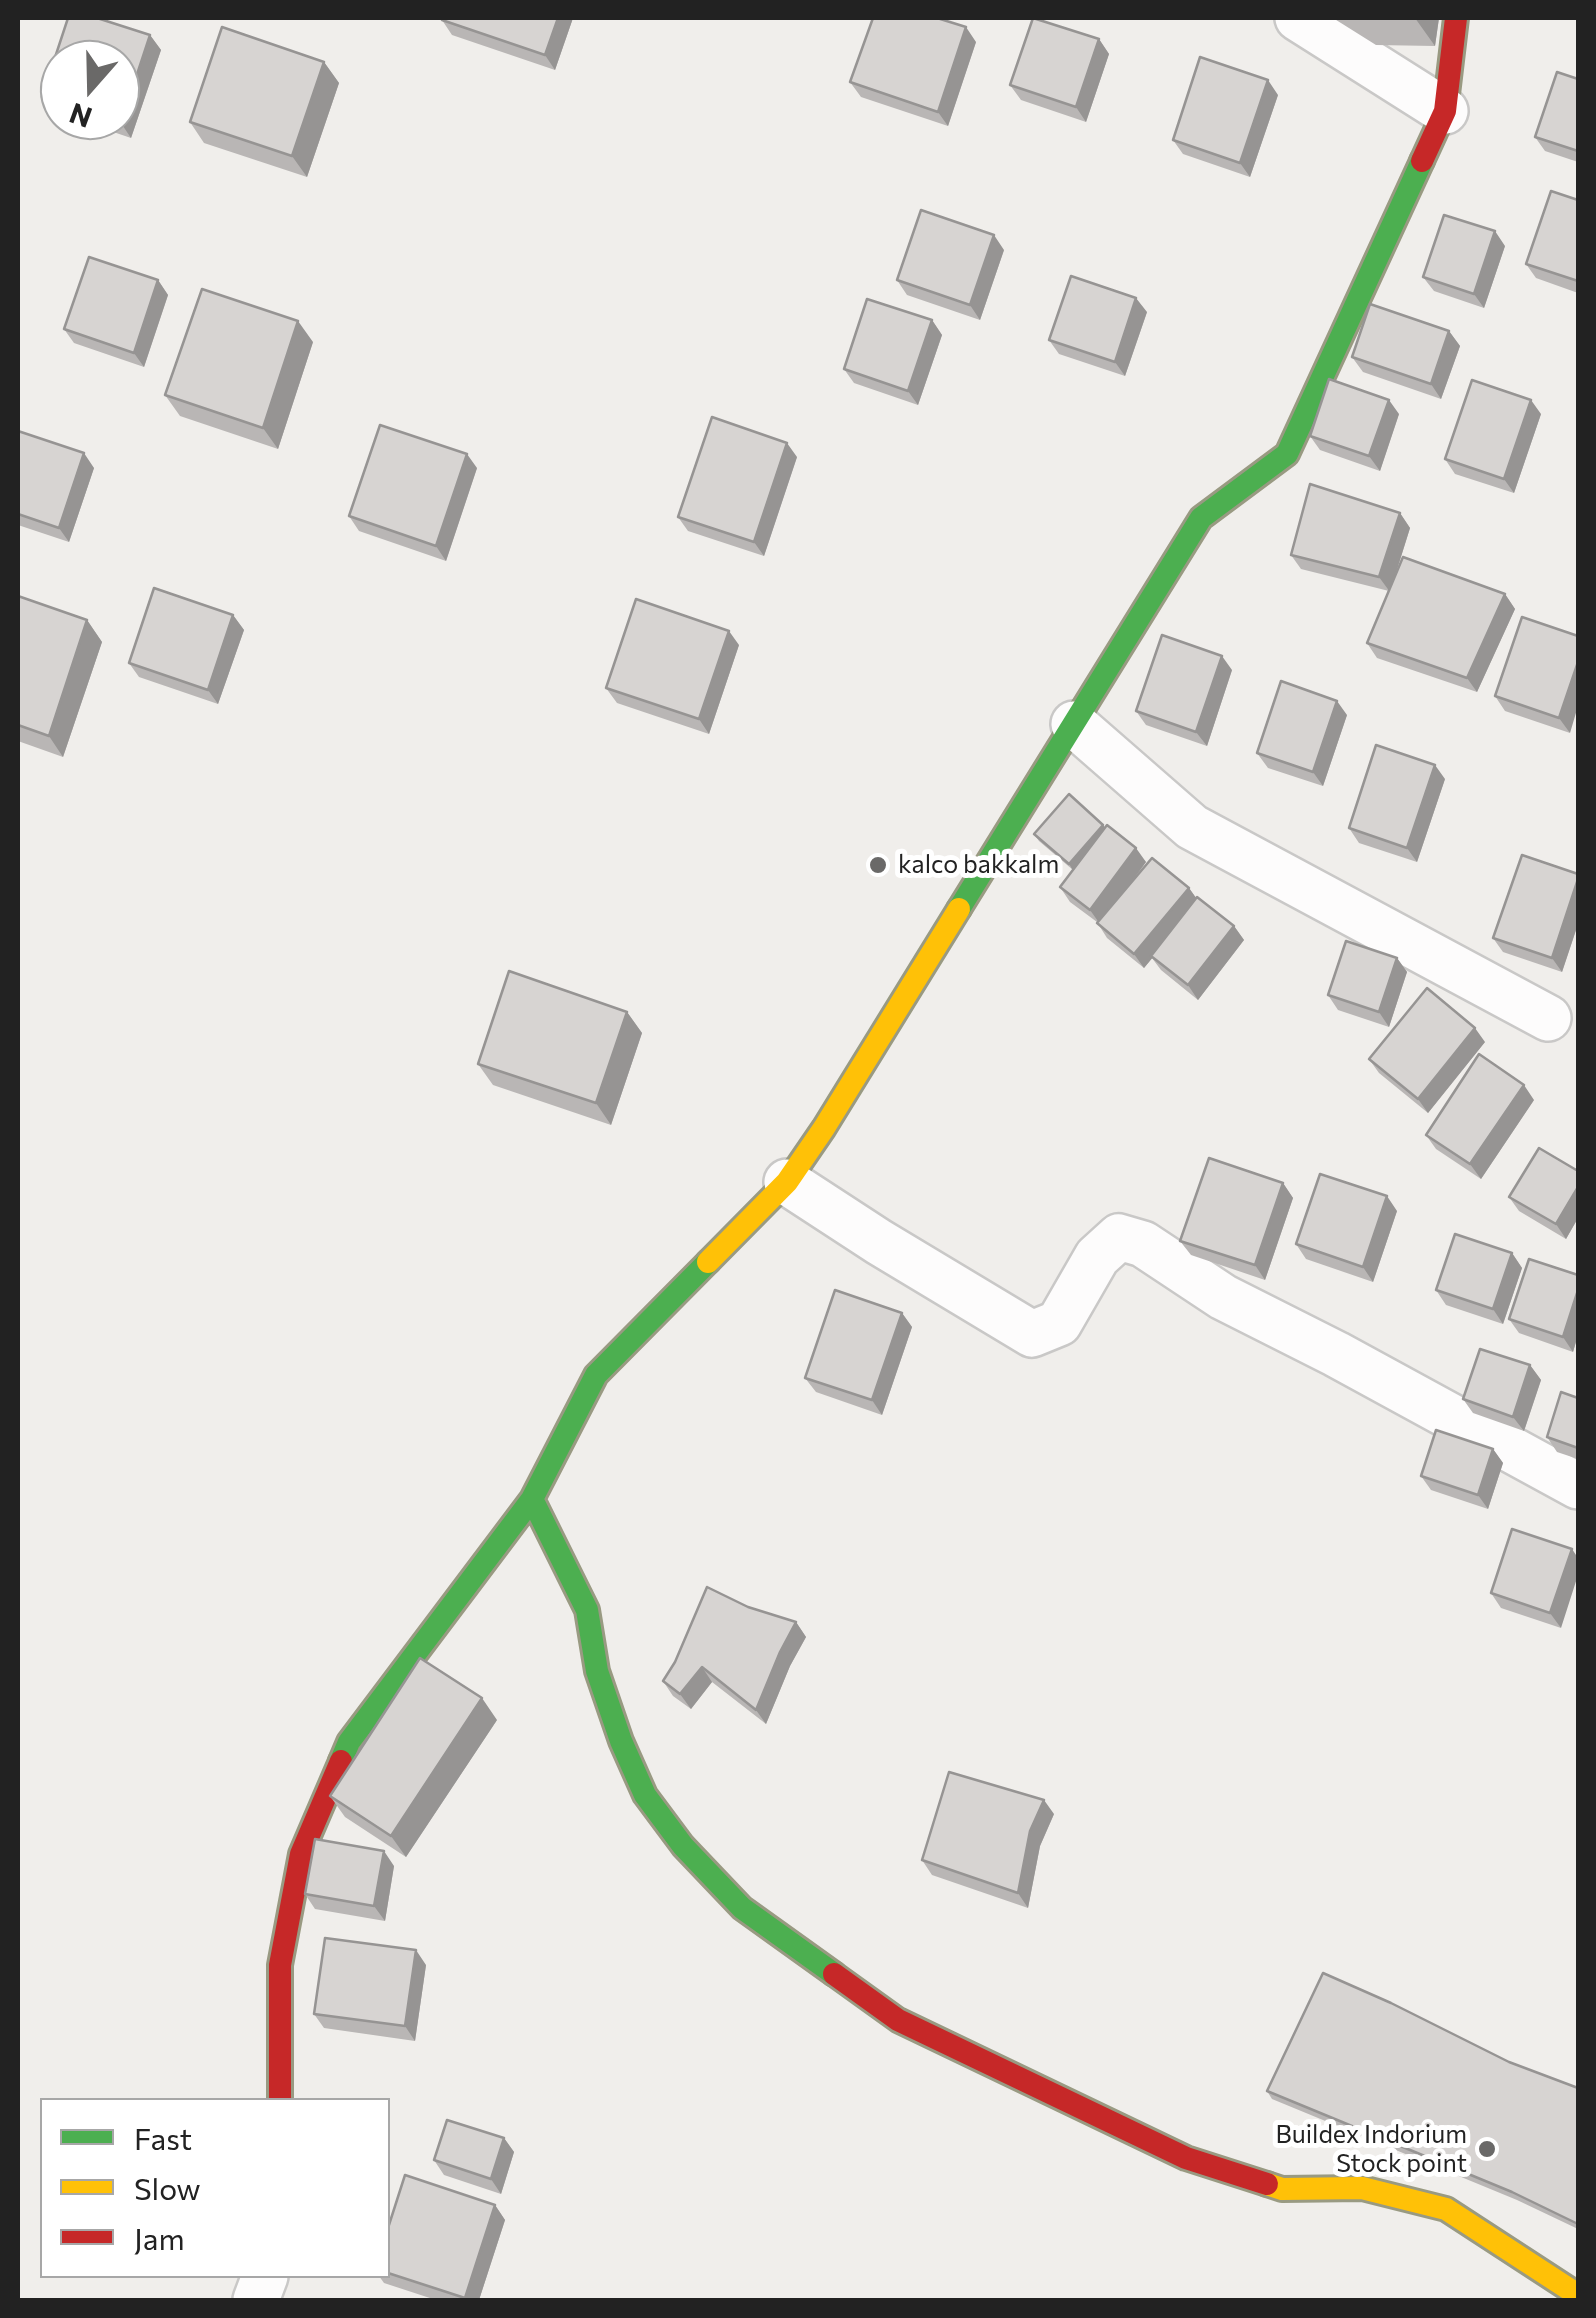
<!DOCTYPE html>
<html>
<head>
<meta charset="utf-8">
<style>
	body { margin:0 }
	#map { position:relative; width:1596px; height:2318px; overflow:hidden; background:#f0eeeb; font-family:Commissioner,sans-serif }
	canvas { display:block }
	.frame { position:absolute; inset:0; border:20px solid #222; pointer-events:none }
	.legend { position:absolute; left:40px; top:2098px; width:350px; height:180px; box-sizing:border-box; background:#fff; border:2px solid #a7a7a7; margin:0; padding:12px 18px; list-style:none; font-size:30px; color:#222 }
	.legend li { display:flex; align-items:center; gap:20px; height:50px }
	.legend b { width:50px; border:2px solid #a7a7a7 }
	.north { position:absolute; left:40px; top:40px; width:100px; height:100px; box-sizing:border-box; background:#fff; border:2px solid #a7a7a7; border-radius:50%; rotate:200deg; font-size:28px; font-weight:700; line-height:40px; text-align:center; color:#222 }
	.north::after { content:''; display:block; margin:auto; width:35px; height:45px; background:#6a6968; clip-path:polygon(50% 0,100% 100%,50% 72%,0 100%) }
</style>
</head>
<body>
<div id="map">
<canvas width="1596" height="2318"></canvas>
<div class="frame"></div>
<ul class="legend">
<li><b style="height:12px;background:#4caf50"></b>Fast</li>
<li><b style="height:12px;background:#ffc107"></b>Slow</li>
<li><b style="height:12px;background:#c62828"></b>Jam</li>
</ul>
<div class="north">N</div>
</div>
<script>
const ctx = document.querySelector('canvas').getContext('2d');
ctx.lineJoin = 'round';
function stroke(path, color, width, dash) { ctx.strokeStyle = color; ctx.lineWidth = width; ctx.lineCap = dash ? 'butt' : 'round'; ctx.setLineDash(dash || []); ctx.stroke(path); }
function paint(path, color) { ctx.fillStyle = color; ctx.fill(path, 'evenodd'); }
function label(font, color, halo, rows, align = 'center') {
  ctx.font = font + ' Commissioner,sans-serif'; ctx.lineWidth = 10; ctx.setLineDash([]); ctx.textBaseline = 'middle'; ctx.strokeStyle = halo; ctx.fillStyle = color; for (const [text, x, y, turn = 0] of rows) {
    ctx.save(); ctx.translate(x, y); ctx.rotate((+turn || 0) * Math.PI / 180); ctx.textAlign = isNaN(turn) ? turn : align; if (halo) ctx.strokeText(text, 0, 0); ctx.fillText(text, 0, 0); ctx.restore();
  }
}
const street = new Path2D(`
	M1298 18 1445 111
	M1074 724 1192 827 1548 1018
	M787 1182 879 1242 1032 1334 1059 1323 1097 1257 1119 1237 1143 1244 1223 1297 1336 1354 1578 1486
	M256 2300 265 2276`);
const fast = new Path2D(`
	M959 909 1201 518 1287 454 1422 161
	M532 1499 587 1610 597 1671 621 1741 645 1795 683 1846 742 1908 834 1974
	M341 1761 349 1742 532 1499 596 1375 708 1262`);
const slow = new Path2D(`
	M708 1262 787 1182 824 1128 959 909
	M1267 2184 1282 2189 1362 2188 1446 2209 1578 2295`);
const jam = new Path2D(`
	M1422 161 1445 111 1456 18
	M834 1974 898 2020 1186 2158 1267 2184
	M280 2100V1965L301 1854 341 1761`);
stroke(street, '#c9c8c7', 50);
stroke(fast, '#999a82', 28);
stroke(slow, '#999a82', 28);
stroke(jam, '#999a82', 28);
stroke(street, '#fdfcfc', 45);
stroke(fast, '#4caf50', 22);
stroke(slow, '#ffc107', 22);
stroke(jam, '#c62828', 22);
paint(new Path2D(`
	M68 18H97L150 35 161 50 131 138 78 120H120V60H60V114L52 111 42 97Z
	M443 18H573L555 70 452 35 442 20Z
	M1333 18H1439L1435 46 1376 45Z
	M1099 39 1109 54 1086 122 1021 100 1010 85Z
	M976 42 948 126 861 97 850 82Z
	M324 62 339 83 307 177 204 143 190 122Z
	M1578 79V162L1545 151 1535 137Z
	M1278 95 1250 177 1183 154 1173 140Z
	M1578 200V293L1536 278 1526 264Z
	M1505 246 1484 308 1434 291 1423 277Z
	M1004 250 980 320 907 295 897 280Z
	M158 280 168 295 144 367 74 343 64 329Z
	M1147 312 1125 376 1059 354 1049 340Z
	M932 320 942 335 918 405 854 383 844 369Z
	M1449 331 1460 346 1441 399 1363 372 1352 357Z
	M313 342 278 449 180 416 165 395Z
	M1399 414 1380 471 1320 450 1310 436Z
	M1541 414 1514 493 1455 474 1445 459Z
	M18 431 94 468 69 542 18 525Z
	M797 457 764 556 688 531 678 517Z
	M477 468 446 561 359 531 349 516Z
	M1400 513 1410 528 1393 582 1505 594 1515 609 1477 692 1377 658 1367 643 1389 591 1301 569 1291 555Z
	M18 596 87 620 102 642 63 757 18 741Z
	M233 615 244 630 218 704 139 677 129 663Z
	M1522 617 1570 733 1505 711 1495 696Z
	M739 645 709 734 617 703 606 688Z
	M1232 670 1207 746 1146 725 1136 711Z
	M1347 715 1323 786 1268 768 1257 753Z
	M1445 779 1417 862 1359 843 1349 828Z
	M1105 827 1146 862 1138 874 1189 888 1196 898 1234 926 1244 940 1198 1000 1161 970 1152 958 1144 968 1107 938 1097 922 1070 902 1060 887 1073 870 1039 841 1034 834Z
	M1578 874V924L1562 972 1503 952 1493 938Z
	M1397 958 1407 972 1389 1027 1338 1010 1328 995Z
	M627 1012 642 1033 611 1125 493 1085 478 1064Z
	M1485 1042 1428 1113 1379 1073 1369 1059Z
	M1534 1100 1481 1179 1436 1149 1426 1135Z
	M1578 1171V1218L1566 1239 1519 1211 1509 1197Z
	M1283 1183 1293 1198 1265 1280 1191 1255 1180 1241Z
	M1397 1211 1373 1282 1306 1259 1296 1244Z
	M1512 1253 1522 1268 1503 1324 1446 1305 1436 1290Z
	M1578 1275V1335L1573 1352 1519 1333 1509 1319Z
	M902 1313 912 1327 882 1415 816 1392 805 1378Z
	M1530 1365 1541 1380 1524 1431 1473 1413 1463 1399Z
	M1578 1398V1459L1557 1452 1547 1437Z
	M1493 1449 1503 1463 1488 1509 1431 1490 1421 1476Z
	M1512 1529 1561 1628 1501 1608 1491 1593Z
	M748 1607 796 1622 806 1637 790 1666 766 1724 712 1682 691 1709 673 1696 663 1681Z
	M497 1720 406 1857 345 1817 330 1796Z
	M1054 1814 1040 1846 1028 1908 932 1875 922 1860Z
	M394 1866 385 1921 315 1909 305 1894Z
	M426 1965 415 2041 324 2028 314 2014Z
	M1509 2062 1578 2088V2229L1517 2200 1272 2099 1267 2091Z
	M504 2138 514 2152 501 2194 444 2175 434 2160Z
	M495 2205 505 2220 479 2300H436L384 2283 379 2276H388V2228Z`), '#b9b6b5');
paint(new Path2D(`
	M558 18H573L555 70 545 55Z
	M1415 18H1439L1435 46Z
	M966 27 976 42 948 126 938 112Z
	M150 35 161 50 131 138 121 123Z
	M1099 39 1109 54 1086 122 1076 107Z
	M324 62 339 83 307 177 292 156Z
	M1268 80 1278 95 1250 177 1240 163Z
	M1495 231 1505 246 1484 308 1474 294Z
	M994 235 1004 250 980 320 970 305Z
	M158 280 168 295 144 367 134 353Z
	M1136 298 1147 312 1125 376 1115 362Z
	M932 320 942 335 918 405 908 391Z
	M298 321 313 342 278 449 263 428Z
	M1449 331 1460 346 1441 399 1431 384Z
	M1389 400 1399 414 1380 471 1369 456Z
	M1531 400 1541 414 1514 493 1504 479Z
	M787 443 797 457 764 556 754 542Z
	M84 453 94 468 69 542 59 528Z
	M467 454 477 468 446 561 436 546Z
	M1400 513 1410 528 1390 592 1379 577Z
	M1505 594 1515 609 1477 692 1467 678Z
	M233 615 244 630 218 704 208 690Z
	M87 620 102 642 63 757 49 736Z
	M729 631 739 645 709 734 699 719Z
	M1222 656 1232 670 1207 746 1196 732Z
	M1578 662V706L1570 733 1559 718Z
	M1337 701 1347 715 1323 786 1313 772Z
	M1435 765 1445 779 1417 862 1407 848Z
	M1103 825 1109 832 1074 872 1069 864Z
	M1136 848 1146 862 1100 924 1090 910Z
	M1578 879V924L1562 972 1552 958Z
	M1189 888 1199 902 1144 968 1134 954Z
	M1234 926 1244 940 1198 1000 1188 985Z
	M1397 958 1407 972 1389 1027 1379 1012Z
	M627 1012 642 1033 611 1125 596 1103Z
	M1475 1028 1485 1042 1428 1113 1418 1099Z
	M1524 1085 1534 1100 1481 1179 1470 1164Z
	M1283 1183 1293 1198 1265 1280 1255 1265Z
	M1578 1187V1218L1566 1239 1556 1224Z
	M1387 1196 1397 1211 1373 1282 1363 1267Z
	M1512 1253 1522 1268 1503 1324 1493 1309Z
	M1578 1290V1335L1573 1352 1563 1337Z
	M902 1313 912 1327 882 1415 872 1400Z
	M1530 1365 1541 1380 1524 1431 1513 1417Z
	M1493 1449 1503 1463 1488 1509 1478 1495Z
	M1572 1549 1578 1558V1575L1561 1628 1550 1613Z
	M796 1622 806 1637 790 1666 766 1724 756 1710 780 1652Z
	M702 1667 712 1682 691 1709 680 1694Z
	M482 1698 497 1720 406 1857 391 1836Z
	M1044 1800 1054 1814 1040 1846 1028 1908 1018 1893 1030 1831Z
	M384 1851 394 1866 385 1921 374 1906Z
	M416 1950 426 1965 415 2041 405 2026Z
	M504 2138 514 2152 501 2194 491 2179Z
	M495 2205 505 2220 479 2300H466L465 2298Z`), '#969493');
const building = new Path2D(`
	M68 18H97L150 35 121 123 112 120H120V60H60V103L42 97Z
	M443 18H558L545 55 442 20Z
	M873 18H937L966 27 938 112 850 82Z
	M1033 18 1099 39 1076 107 1010 85Z
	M222 27 324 62 292 156 190 122Z
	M1200 57 1268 80 1240 163 1173 140Z
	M1557 72 1578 79V151L1535 137Z
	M1551 191 1578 200V281L1526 264Z
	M921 210 994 235 970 305 897 280Z
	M1444 215 1495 231 1474 294 1423 277Z
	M89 257 158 280 134 353 64 329Z
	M1071 276 1136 298 1115 362 1049 340Z
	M202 289 298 321 263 428 165 395Z
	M867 299 932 320 908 391 844 369Z
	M1370 304 1449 331 1431 384 1352 357Z
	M1329 379 1389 400 1369 456 1310 436Z
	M1472 380 1531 400 1504 479 1445 459Z
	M712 417 787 443 754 542 678 517Z
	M380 425 467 454 436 546 349 516Z
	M18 431 84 453 59 528 18 514Z
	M1310 484 1400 513 1379 577 1291 555Z
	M1403 557 1505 594 1467 678 1367 643Z
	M154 588 233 615 208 690 129 663Z
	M18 596 87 620 49 736 18 725Z
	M636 599 729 631 699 719 606 688Z
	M1522 617 1578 636V662L1559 718 1495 696Z
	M1162 635 1222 656 1196 732 1136 711Z
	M1281 681 1337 701 1313 772 1257 753Z
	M1376 745 1435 765 1407 848 1349 828Z
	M1069 794 1103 825 1069 864 1034 834Z
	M1107 825 1136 848 1090 910 1060 887Z
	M1522 855 1578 874V879L1552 958 1493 938Z
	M1152 858 1189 888 1134 954 1097 923Z
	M1197 897 1234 926 1188 985 1151 956Z
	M1346 941 1397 958 1379 1012 1328 995Z
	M509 971 627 1012 596 1103 478 1064Z
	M1427 988 1475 1028 1418 1099 1369 1059Z
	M1479 1054 1524 1085 1470 1164 1426 1135Z
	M1539 1148 1578 1171V1187L1556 1224 1509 1197Z
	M1209 1158 1283 1183 1255 1265 1180 1241Z
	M1320 1174 1387 1196 1363 1267 1296 1244Z
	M1455 1234 1512 1253 1493 1309 1436 1290Z
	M1529 1259 1578 1275V1290L1563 1337 1509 1319Z
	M835 1290 902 1313 872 1400 805 1378Z
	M1480 1349 1530 1365 1513 1417 1463 1399Z
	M1561 1392 1578 1398V1448L1547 1437Z
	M1436 1430 1493 1449 1478 1495 1421 1476Z
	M1512 1529 1572 1549 1550 1613 1491 1593Z
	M707 1587 748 1607 796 1622 780 1652 756 1710 702 1667 680 1694 663 1681 675 1662Z
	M420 1658 482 1698 391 1836 330 1796Z
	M949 1772 1044 1800 1030 1831 1018 1893 922 1860Z
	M315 1839 384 1851 374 1906 305 1894Z
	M325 1938 416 1950 405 2026 314 2014Z
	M1323 1973 1391 2003 1509 2062 1578 2088V2224L1512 2192 1267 2091Z
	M447 2120 504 2138 491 2179 434 2160Z
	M405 2175 495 2205 465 2298 388 2273V2228Z`);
paint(building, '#d7d4d2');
stroke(building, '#969493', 2.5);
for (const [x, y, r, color] of [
	[878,865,10,"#6a6968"],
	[1487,2149,10,"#6a6968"]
]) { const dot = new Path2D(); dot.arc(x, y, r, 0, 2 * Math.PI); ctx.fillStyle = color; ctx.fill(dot); stroke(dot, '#fff', 4); }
label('25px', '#222', '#fff', [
	["kalco bakkalm",898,865],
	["Buildex Indorium",1467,2135,"right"],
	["Stock point",1467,2164,"right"]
], 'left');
</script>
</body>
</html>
